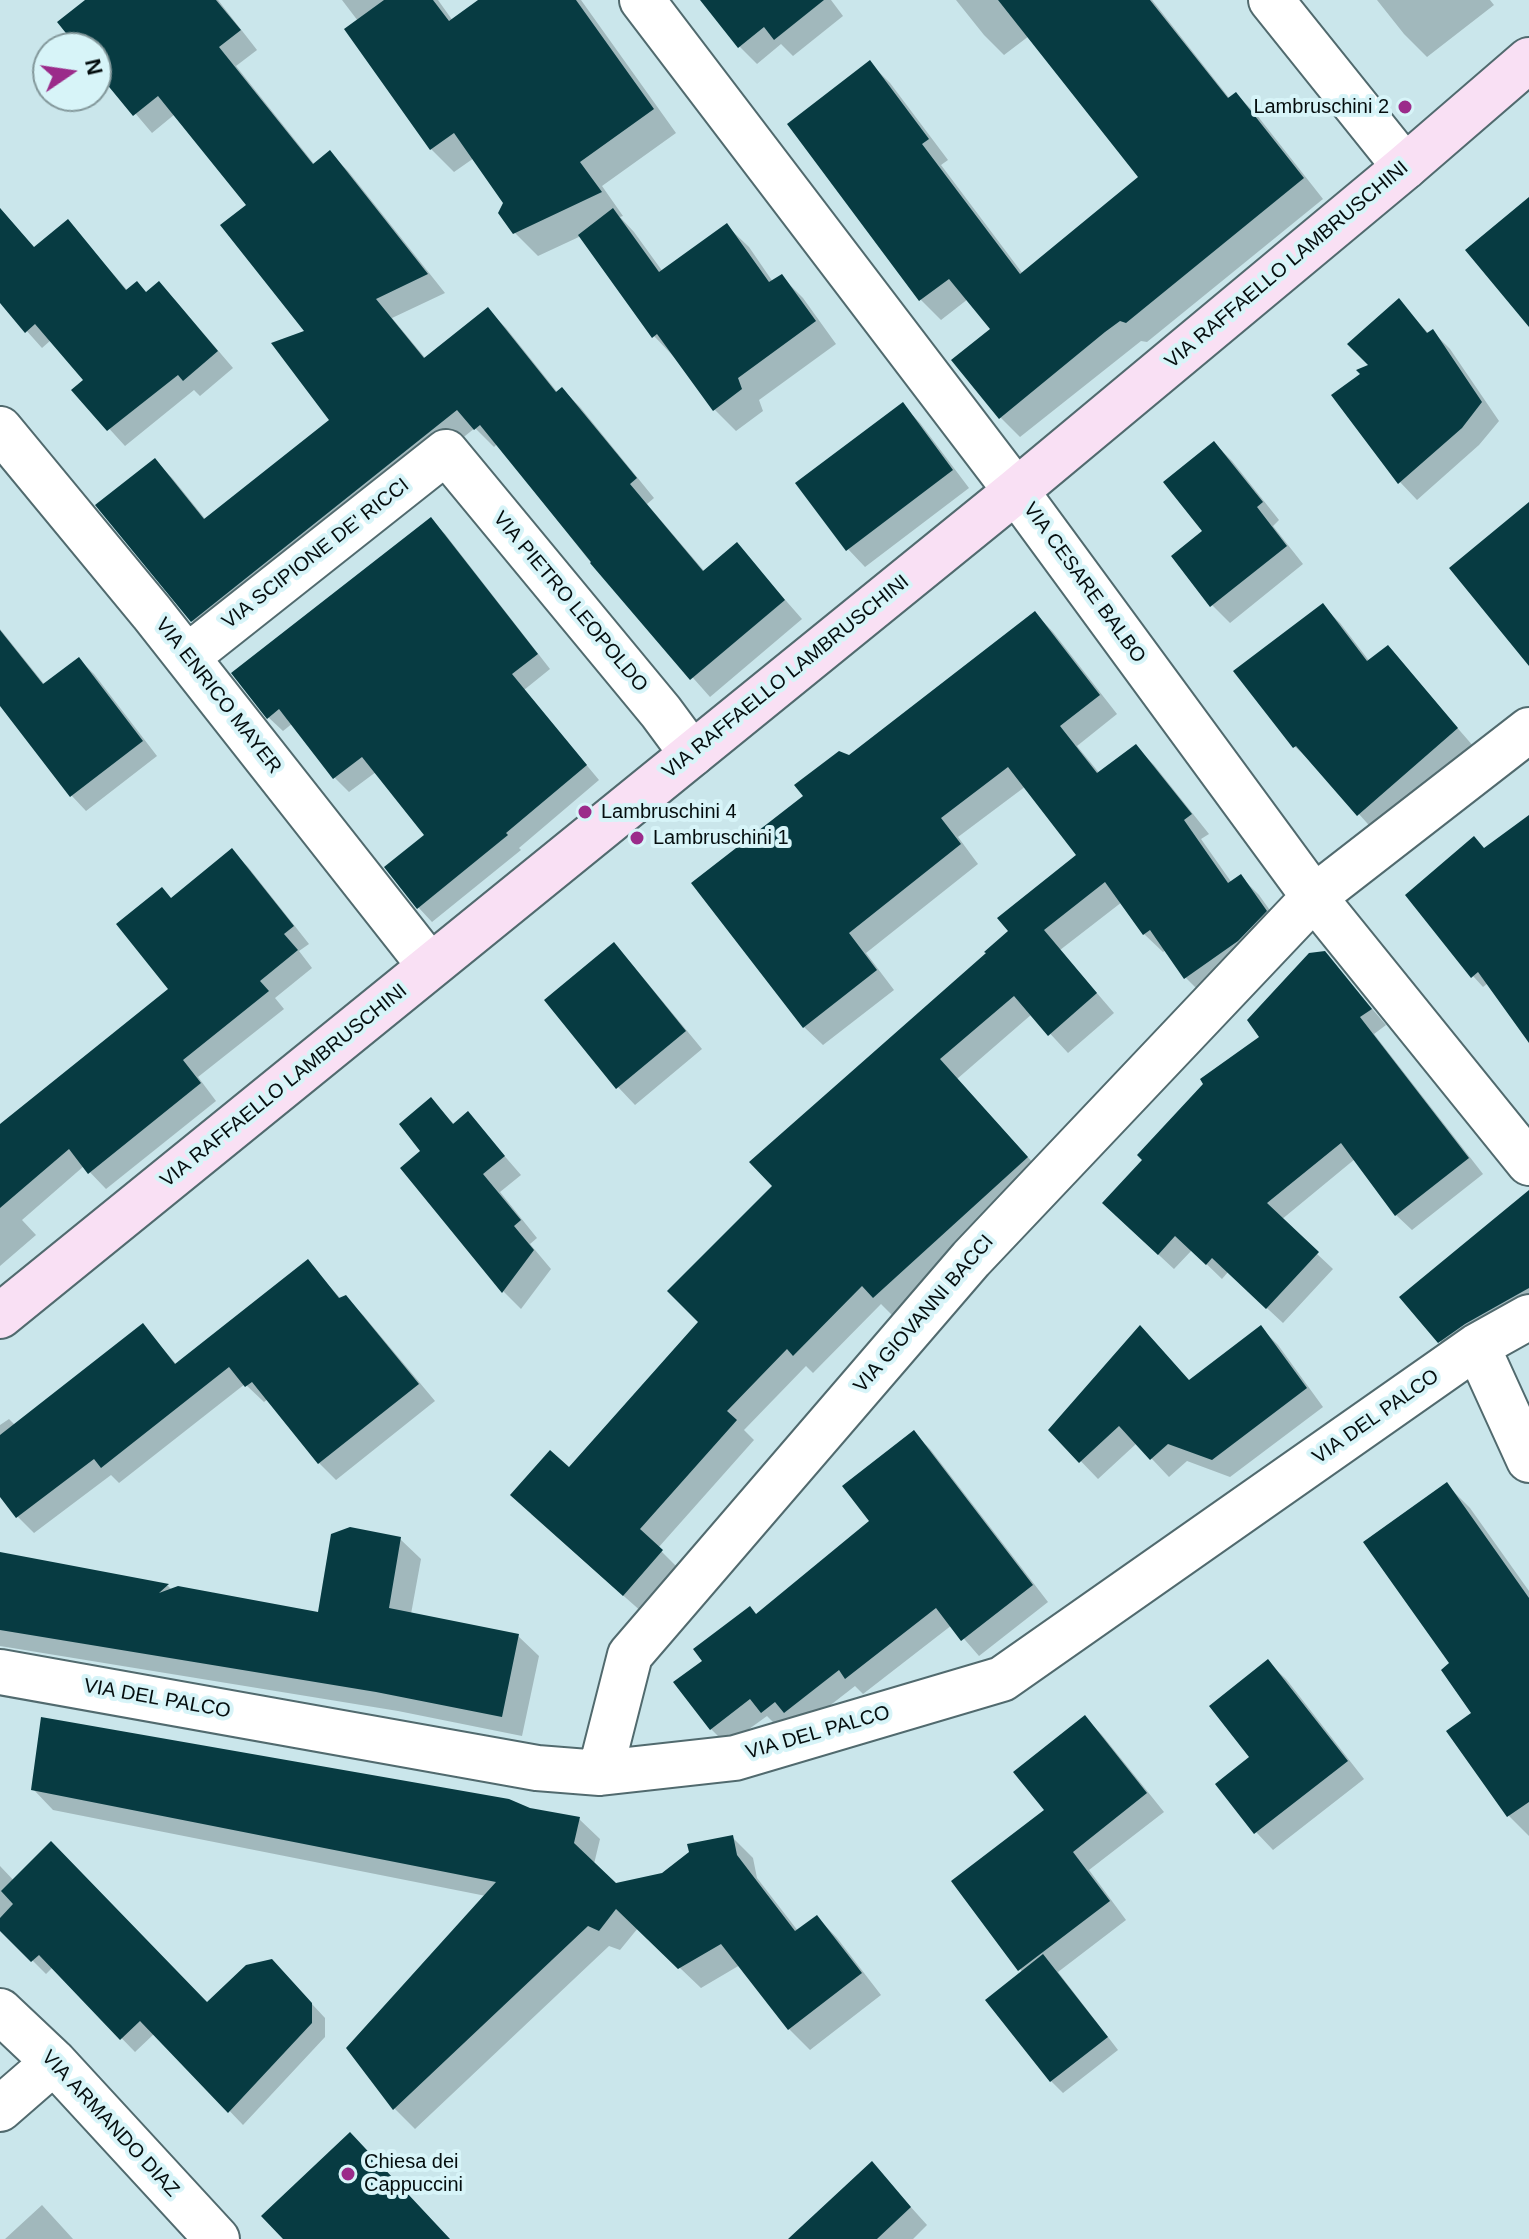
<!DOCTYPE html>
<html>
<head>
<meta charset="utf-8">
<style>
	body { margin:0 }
	#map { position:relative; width:1529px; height:2239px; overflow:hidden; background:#cae6eb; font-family:Helvetica,sans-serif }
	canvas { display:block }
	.north { position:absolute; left:32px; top:32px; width:80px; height:80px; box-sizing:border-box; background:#d7f4f8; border:2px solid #83989b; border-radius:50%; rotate:77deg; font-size:22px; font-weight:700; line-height:32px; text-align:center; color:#050e0f }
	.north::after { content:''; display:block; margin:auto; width:28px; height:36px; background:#9b2b8a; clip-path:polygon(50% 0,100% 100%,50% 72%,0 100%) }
</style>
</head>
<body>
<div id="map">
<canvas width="1529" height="2239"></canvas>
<div class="north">N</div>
</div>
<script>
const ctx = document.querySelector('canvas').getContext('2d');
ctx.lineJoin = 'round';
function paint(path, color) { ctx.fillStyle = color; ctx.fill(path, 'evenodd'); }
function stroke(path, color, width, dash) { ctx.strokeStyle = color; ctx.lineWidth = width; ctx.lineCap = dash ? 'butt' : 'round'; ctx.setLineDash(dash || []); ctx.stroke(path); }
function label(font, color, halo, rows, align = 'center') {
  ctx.font = font + ' Helvetica,sans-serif'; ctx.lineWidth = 8; ctx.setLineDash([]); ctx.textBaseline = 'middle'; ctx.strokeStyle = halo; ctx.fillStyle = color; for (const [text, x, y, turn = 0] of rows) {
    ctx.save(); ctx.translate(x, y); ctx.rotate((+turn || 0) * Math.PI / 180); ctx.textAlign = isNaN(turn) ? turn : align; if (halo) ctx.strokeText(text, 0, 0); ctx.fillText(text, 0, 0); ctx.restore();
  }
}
paint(new Path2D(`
	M88 0H218L257 50 236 66 315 165 330 153 348 171 445 293 392 318 426 359 488 310 506 328 558 393 562 389 580 407 654 498 647 504 705 572 737 545 802 619 710 697 592 564 497 444 494 447 475 428 211 639 192 621 155 460 173 479 206 520 331 420 307 331 248 205 175 114 152 133 96 67V48H80Z
	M342 0H438L453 21 482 0H581L676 133 602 186 623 216 620 217 634 232 663 272 727 226 749 247 773 282 781 276 803 298 836 344 759 400 763 411 736 431 714 409 675 358 654 336 581 236 538 256 515 233 506 203 474 158 454 172 431 149 358 21Z
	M703 0H831L843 16 793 56 781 44 757 64 739 46Z
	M956 0H1152L1230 99 1236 94 1256 114 1323 199 1147 342 1141 341 1020 437 1000 417 992 330 968 299 941 320 921 300 870 63 890 83 948 160 941 165 1023 274 1141 178 1029 36 1004 55 984 35Z
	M1377 0H1490L1494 5 1427 57 1404 34Z
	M0 208 35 249 68 222 128 291 175 300 233 368 200 396 194 390 125 446 74 390 85 381 51 340 42 348 0 301Z
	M1399 301 1429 334 1433 332 1450 349 1499 421 1479 445 1417 500 1400 482 1371 365Z
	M903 405 920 423 969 488 865 567 848 549Z
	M1214 443 1232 461 1279 520 1273 526 1303 564 1230 623 1212 605 1205 531Z
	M431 520 445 534 550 669 524 690 599 780 519 848 521 850 432 922 418 907 427 835 376 772 349 792 335 778 293 723 283 731 268 717Z
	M1323 606 1340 623 1370 662 1388 648 1474 747 1376 833 1313 763 1294 746Z
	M1035 613 1053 632 1117 714 1077 746 1100 774 1136 747 1154 765 1209 834 1201 839 1232 883 1240 876 1259 895 1284 930 1204 996 1185 977 1166 950 1163 952 1144 934 1122 902 1060 950 1114 1013 1068 1053 1032 1014 957 1079 1045 1176 892 1315 881 1304 813 1373 806 1366 744 1430 754 1440 658 1548 680 1570 643 1613 531 1514 701 1322 774 1186 1079 855 1026 786 958 837 978 864 866 953 894 990 823 1045 804 1027 806 797 850 758Z
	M0 629 45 685 79 659 94 674 157 756 86 811 72 796 0 703Z
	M1529 818V1040L1488 983 1483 987 1473 976 1486 850Z
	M232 851 248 867 309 944 299 951 312 968 275 998 284 1009 198 1077 216 1101 106 1189 84 1166 22 1220 36 1235 0 1266V1140L171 990 172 900Z
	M614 945 631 963 702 1049 635 1105 618 1087Z
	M1325 954 1386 1025 1374 1034 1483 1174 1412 1230 1396 1215 1355 1159 1281 1220 1333 1269 1283 1323 1228 1272 1222 1279 1192 1250 1174 1269 1120 1219Z
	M431 1100 455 1125 468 1114 521 1175 500 1192 537 1238 530 1244 551 1269 521 1309 504 1292 403 1169 423 1151Z
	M1529 1215V1316L1458 1359 1440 1341Z
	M308 1262 341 1299 346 1298 363 1315 435 1401 336 1480 319 1463 268 1399 264 1402 245 1384 119 1483 111 1475 34 1533 17 1516 0 1494V1425L9 1419 16 1426 143 1326 177 1365Z
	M1261 1328 1278 1345 1323 1407 1230 1477 1187 1461 1169 1477 1137 1443 1098 1479 1051 1430 1190 1382Z
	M914 1433 930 1449 1048 1602 979 1656 952 1625 863 1694 855 1686 801 1728 792 1718 779 1728 767 1716 727 1745 711 1729 757 1616 872 1522Z
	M1447 1485 1470 1508 1529 1591V1836L1509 1816 1474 1713 1452 1664Z
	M400 1539 421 1559 411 1614 518 1636 539 1656 522 1736 398 1711 0 1646V1555L168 1586 172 1590 319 1615Z
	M1268 1662 1286 1679 1364 1779 1273 1850 1256 1832Z
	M1085 1717 1102 1735 1164 1812 1089 1870 1126 1920 1058 1972 1118 2050 1063 2093 1051 2081 1023 1973 1020 1969Z
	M33 1789 530 1810 579 1819 600 1839 594 1864 615 1885 663 1875 732 1837 753 1858 757 1878 798 1931 817 1917 837 1938 881 1995 810 2050 789 2029 740 1965 701 1988 638 1928 620 1950 609 1946 415 2129 395 2109 349 2048 486 1896 53 1810Z
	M0 1866 18 1885 208 2005 285 1975 325 2018V2037L243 2125 155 2033 135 2052 53 1967 46 1974 0 1928Z
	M872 2164 927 2225 913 2239H791Z
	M42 2205 73 2239H5Z`), '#0003');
paint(new Path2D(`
	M85 0H216L241 30 219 47 313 164 330 150 428 274 376 299 424 358 488 307 556 392 562 387 637 478 630 484 703 571 737 542 785 600 690 680 590 563 591 562 480 425 474 430 457 410 191 622 95 505 155 458 204 519 329 420 271 343 304 331 220 225 246 205 158 96 133 116 96 71V48H78L57 22Z
	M384 0H433L449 21 478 0H576L654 109 580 162 602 192 513 234 498 213 503 203 454 133 430 150 344 29Z
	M700 0H824L774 40 764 27 738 48Z
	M998 0H1150L1228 98 1236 92 1304 178 1126 323 1120 321 1105 332 999 419 951 360 990 329 949 279 919 301 787 124 870 60 929 139 922 144 1020 274 1138 177Z
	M1529 197V327L1465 250Z
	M0 208 34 247 68 219 126 290 137 281 146 292 159 281 218 351 183 381 178 375 107 431 71 390 83 380 35 324 25 333 0 303Z
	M613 208 659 272 727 223 769 282 782 274 816 321 738 378 742 389 713 411 657 334 652 338 578 235Z
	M1399 298 1427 333 1433 329 1482 402 1462 428 1398 484 1331 395 1360 374 1356 370 1368 365 1347 344Z
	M903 402 953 470 846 551 795 483Z
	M1214 441 1263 502 1257 507 1287 546 1210 607 1171 556 1202 531 1163 482Z
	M1529 502V666L1449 568Z
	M431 517 538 654 512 674 587 765 506 833 508 835 417 909 384 867 424 835 362 757 333 779 279 709 267 719 231 673Z
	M1323 603 1367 661 1388 645 1458 728 1357 816 1296 746 1293 748 1233 671Z
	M1035 611 1100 695 1060 726 1097 773 1136 744 1192 814 1184 820 1228 883 1241 874 1267 911 1238 941 1184 979 1150 930 1143 935 1105 882 1044 930 1097 993 1048 1036 1014 996 940 1059 1028 1157 873 1298 862 1286 793 1356 787 1349 727 1411 737 1420 640 1529 663 1550 623 1596 510 1495 550 1450 569 1467 698 1322 667 1291 772 1186 749 1162 986 953 984 952 1008 931 997 918 1076 855 1008 767 941 818 961 844 849 933 877 970 803 1028 691 883 803 796 794 785 839 751 849 755Z
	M0 630 43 684 79 657 143 741 70 797 0 706Z
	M1529 815V1043L1478 972 1471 978 1405 895 1474 836 1484 848Z
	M232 848 294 926 284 934 298 950 260 981 269 991 183 1060 201 1083 88 1174 69 1149 0 1208V1124L168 989 116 924 162 887 171 898Z
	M614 942 686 1031 616 1089 544 1000Z
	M1325 951 1372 1009 1360 1017 1469 1158 1395 1216 1341 1143 1267 1203 1319 1252 1266 1309 1212 1258 1206 1265 1175 1236 1158 1255 1102 1203 1142 1160 1137 1155 1203 1084 1200 1079 1259 1037 1247 1020 1309 953Z
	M431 1097 453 1124 468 1111 505 1156 483 1174 521 1220 514 1226 534 1250 502 1293 400 1168 420 1151 399 1124Z
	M1529 1190V1288L1465 1324 1438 1343 1399 1297Z
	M308 1259 339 1298 346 1295 419 1384 318 1464 252 1382 245 1387 229 1367 101 1468 94 1459 16 1518 0 1497V1435L143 1323 175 1364Z
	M1140 1325 1189 1380 1261 1325 1307 1388 1212 1460 1168 1444 1150 1460 1119 1426 1079 1463 1048 1430Z
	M914 1430 1033 1585 961 1641 936 1608 845 1679 839 1670 784 1713 775 1702 761 1713 750 1699 710 1730 673 1682 702 1661 693 1649 750 1606 756 1614 869 1521 842 1486Z
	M1447 1482 1529 1598V1802L1507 1817 1446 1731 1471 1713 1441 1670 1449 1663 1363 1542Z
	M350 1527 401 1537 389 1608 519 1634 502 1717 376 1692 0 1630V1552L169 1584 159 1593 178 1586 318 1612 331 1534Z
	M1268 1659 1348 1761 1254 1834 1215 1784 1249 1757 1209 1706Z
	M1085 1715 1147 1793 1073 1852 1110 1901 1018 1971 951 1881 1044 1810 1013 1772Z
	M41 1717 509 1799 530 1808 580 1817 574 1843 616 1883 662 1873 689 1852 687 1844 733 1835 737 1855 795 1931 817 1915 862 1973 788 2030 721 1944 678 1969 616 1909 599 1931 588 1926 393 2110 346 2048 496 1882 31 1790Z
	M51 1841 207 2002 246 1965 272 1959 312 2003V2023L228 2113 140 2021 120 2040 39 1955 31 1962 0 1931V1918L13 1904 1 1891Z
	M1043 1954 1108 2037 1050 2082 985 2000Z
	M350 2132 450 2239H283L261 2216Z
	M872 2161 911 2207 877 2239H788Z`), '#073b42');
const minor = new Path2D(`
	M642 0 1016 491 1314 897 1529 1163
	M1271 0 1405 167
	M0 429 152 613 430 966
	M187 657 446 452 661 712 692 754
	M1477 1346 1529 1460
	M0 1672 537 1768 600 1773 735 1758 1002 1679 1477 1346 1529 1317
	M600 1773 630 1655 971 1259 1314 897 1529 730
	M0 2011 54 2062 217 2239
	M0 2109 54 2062`);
const secondary = new Path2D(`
	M0 1316 1016 491 1405 167 1529 60`);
stroke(minor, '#516a6e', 48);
stroke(secondary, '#516a6e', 48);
stroke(minor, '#fff', 44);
stroke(secondary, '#f9e0f4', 44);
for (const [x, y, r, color] of [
	[1405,107,8,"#9b2b8a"],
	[585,812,8,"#9b2b8a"],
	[637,838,8,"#9b2b8a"],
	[348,2174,8,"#9b2b8a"]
]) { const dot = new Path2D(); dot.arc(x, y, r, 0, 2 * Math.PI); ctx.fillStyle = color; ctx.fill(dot); stroke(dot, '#d7f4f8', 3); }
label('20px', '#050e0f', '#d7f4f8', [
	["Lambruschini 2",1389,107,"right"],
	["Lambruschini 4",601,812],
	["Lambruschini 1",653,838],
	["Chiesa dei",364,2162],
	["Cappuccini",364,2185]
], 'left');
label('20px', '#050e0f', '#d7f4f8', [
	["VIA RAFFAELLO LAMBRUSCHINI",1287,265,-40],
	["VIA SCIPIONE DE' RICCI",316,554,-38],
	["VIA CESARE BALBO",1084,583,54],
	["VIA PIETRO LEOPOLDO",570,602,50],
	["VIA RAFFAELLO LAMBRUSCHINI",786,677,-39],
	["VIA ENRICO MAYER",218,696,52],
	["VIA RAFFAELLO LAMBRUSCHINI",284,1086,-39],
	["VIA GIOVANNI BACCI",924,1314,-49],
	["VIA DEL PALCO",1376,1417,-35],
	["VIA DEL PALCO",157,1699,10],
	["VIA DEL PALCO",818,1733,-16],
	["VIA ARMANDO DIAZ",110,2124,47]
]);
</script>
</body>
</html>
